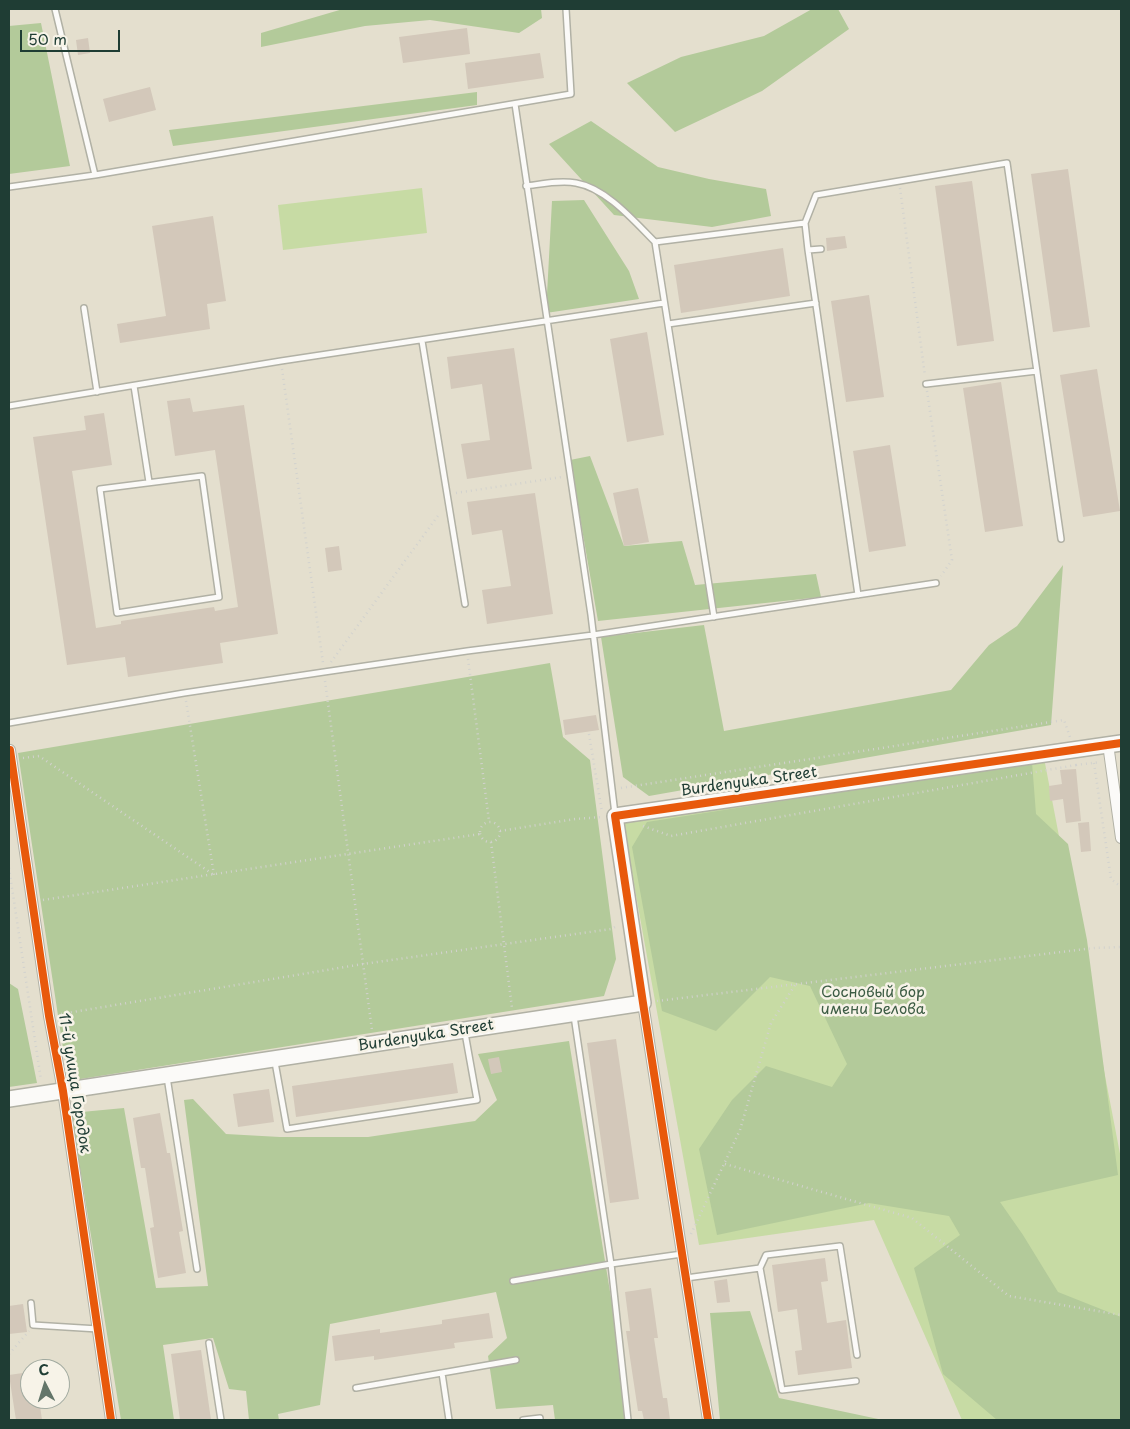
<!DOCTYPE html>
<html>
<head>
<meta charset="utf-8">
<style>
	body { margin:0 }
	#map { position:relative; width:1130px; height:1429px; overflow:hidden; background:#e4dfce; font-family:"Playpen Sans",sans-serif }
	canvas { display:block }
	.frame { position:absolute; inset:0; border:10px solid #1f3d34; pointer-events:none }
	.north { position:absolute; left:20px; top:1359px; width:50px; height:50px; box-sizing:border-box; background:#f7f3e8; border:1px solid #a1aaa0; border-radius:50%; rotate:355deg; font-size:14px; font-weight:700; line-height:20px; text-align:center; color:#1f3d34 }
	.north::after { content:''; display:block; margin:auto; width:18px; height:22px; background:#64766a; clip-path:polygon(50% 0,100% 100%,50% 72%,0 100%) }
	.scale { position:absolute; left:20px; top:30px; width:100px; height:22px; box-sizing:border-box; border:2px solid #1f3d34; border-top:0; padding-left:6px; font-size:15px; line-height:18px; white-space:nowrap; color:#1f3d34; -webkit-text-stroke:4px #f7f3e8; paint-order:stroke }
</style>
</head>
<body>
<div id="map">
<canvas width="1130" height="1429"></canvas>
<div class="frame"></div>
<div class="north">С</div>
<div class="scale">50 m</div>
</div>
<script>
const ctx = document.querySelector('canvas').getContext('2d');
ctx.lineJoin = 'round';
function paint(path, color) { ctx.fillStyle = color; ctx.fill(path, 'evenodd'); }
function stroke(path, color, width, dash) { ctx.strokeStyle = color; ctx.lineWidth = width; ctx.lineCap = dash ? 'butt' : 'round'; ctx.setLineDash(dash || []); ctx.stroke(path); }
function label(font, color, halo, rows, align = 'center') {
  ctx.font = font + ' "Playpen Sans",sans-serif'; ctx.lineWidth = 5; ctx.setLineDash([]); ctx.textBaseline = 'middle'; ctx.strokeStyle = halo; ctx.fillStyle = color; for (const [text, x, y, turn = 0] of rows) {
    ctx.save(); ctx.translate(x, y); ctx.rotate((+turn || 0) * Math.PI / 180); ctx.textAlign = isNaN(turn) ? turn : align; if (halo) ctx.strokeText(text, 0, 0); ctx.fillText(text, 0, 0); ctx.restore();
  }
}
paint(new Path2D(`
	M422 188 427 233 283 250 278 205Z
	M1044 758 1121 1159V1361L1011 1420H962L874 1220 699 1245 623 823Z`), '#c7dba4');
paint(new Path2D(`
	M343 9H541L542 18 519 33 430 20 365 26 261 47V33Z
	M812 9H838L849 29 762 91 675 132 627 83 681 57 764 36Z
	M41 23 70 166 9 174V26Z
	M477 92V105L173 146 169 130Z
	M591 121 658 167 709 179 766 189 771 216 712 227 614 215 549 144Z
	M584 200 629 271 639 299 546 313 552 201Z
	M590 456 624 546 682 541 695 585 816 574 821 597 598 621 570 460Z
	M1063 565 1051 725 649 796 623 777 601 637 704 625 724 731 951 690 989 645 1017 626Z
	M550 663 563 737 590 760 616 959 604 996 68 1081 18 753Z
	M1032 762 1036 814 1068 844 1087 940 1118 1175 1000 1202 1023 1235 1058 1292 1121 1317V1420H997L943 1374 914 1268 960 1235 949 1216 869 1203 717 1235 699 1149 732 1100 766 1066 832 1087 847 1064 810 986 770 977 716 1031 662 1011 632 847 647 822Z
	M9 983 18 989 37 1083 9 1087Z
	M569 1041 631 1420H555L553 1405 496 1409 488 1356 507 1338 496 1292 330 1324 320 1405 278 1414 279 1420H249L246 1391 229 1389 213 1338 163 1345 174 1420H121L71 1113 124 1108 156 1288 208 1286 184 1100 193 1099 226 1134 280 1137H368L475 1121 497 1100 478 1054Z
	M750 1311 779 1398 883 1420H720L710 1313Z`), '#b3ca9a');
paint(new Path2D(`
	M467 28 470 54 403 63 399 37Z
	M88 38 90 53 78 55 76 40Z
	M540 53 544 78 468 89 465 63Z
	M150 87 156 110 109 122 103 99Z
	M1068 169 1090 327 1053 332 1031 174Z
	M972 181 994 341 957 346 935 186Z
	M213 216 226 301 207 304 210 329 120 343 117 324 166 316 152 226Z
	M845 236 847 248 827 251 826 238Z
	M783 248 790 296 681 313 674 265Z
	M869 295 884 397 846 402 831 301Z
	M647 332 664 435 627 442 610 339Z
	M514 348 532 469 467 479 461 444 490 440 482 384 451 389 447 357Z
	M1097 369 1120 511 1083 517 1060 375Z
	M1001 382 1023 526 985 532 963 388Z
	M190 398 193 412 244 405 278 634 220 643 223 663 128 677 125 657 67 665 33 437 86 430 84 416 104 413 112 465 72 471 96 628 121 624V621L214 607 215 611 238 607 215 450 175 456 167 401Z
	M890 445 906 546 869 552 853 451Z
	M638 488 649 542 624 546 613 493Z
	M535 493 553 614 487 624 482 590 511 586 502 530 472 535 467 502Z
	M339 546 342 570 328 572 325 548Z
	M596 715 599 730 565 735 563 720Z
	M1076 769 1081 821 1066 823 1063 799 1050 801 1049 786 1062 784 1060 770Z
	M1089 822 1091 851 1081 852 1078 823Z
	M616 1039 639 1199 610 1203 587 1043Z
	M499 1057 502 1072 491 1074 488 1059Z
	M453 1063 458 1093 296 1117 292 1086Z
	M269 1089 274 1122 238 1127 233 1094Z
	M160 1113 167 1153H170L183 1231 179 1232 186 1273 158 1278 150 1228 154 1227 145 1168H141L133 1118Z
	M825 1258 828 1281 821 1282 827 1323 846 1320 852 1368 798 1375 795 1351 802 1350 797 1309 778 1312 772 1265Z
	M727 1279 730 1302 717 1303 714 1281Z
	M651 1288 658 1338H654L663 1398H667L670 1420H644L642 1411H638L626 1331H630L625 1292Z
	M23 1304 27 1332 9 1334V1306Z
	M489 1313 493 1338 454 1343 455 1348 374 1360V1356L335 1361 332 1336 380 1329V1333L442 1324V1320Z
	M201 1350 211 1420H180L171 1354Z
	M30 1372V1399H39L42 1420H16L9 1375Z`), '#d3c8ba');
const lane = new Path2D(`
	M55 9 95 175
	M515 104 591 615 615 814
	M526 186C542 184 560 180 576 183 606 188 634 221 655 242L805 223 808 250 821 249
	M9 187 95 175 571 94 566 9
	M805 223 816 195 1007 163 1061 539
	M655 242 714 617
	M808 250 858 595
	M84 308 97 392
	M668 324 816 303
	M422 341 465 604
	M926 384 1037 371
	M134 386 149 482
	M9 406 281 361 664 303
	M202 476 219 597 117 613 100 489Z
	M9 723 184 693 324 672 467 651 593 635 936 583
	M574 1016 611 1264 628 1420
	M275 1062 287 1129 477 1100 465 1033
	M167 1077 197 1269
	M760 1268 766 1255 840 1246 857 1355
	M686 1278 760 1268 782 1390 856 1381
	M513 1281 611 1264 682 1254
	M31 1303 33 1325 98 1329
	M209 1343 221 1420
	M442 1373 449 1420
	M356 1388 516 1360
	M523 1420 540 1418V1420`);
const street = new Path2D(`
	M1108 744 1121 838
	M10 750 49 1016 63 1091 111 1420
	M643 1003 708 1420`);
const secondary = new Path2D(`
	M9 1099 643 1003 615 816 1121 743`);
stroke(lane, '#b1b1a5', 8);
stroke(street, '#b1b1a5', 12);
stroke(secondary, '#b1b1a5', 18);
stroke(new Path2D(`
	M900 188 925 376
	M282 369 323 663
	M927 391 952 560 941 576
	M456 493 562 477
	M468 659 489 821
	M331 662 440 513
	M325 681 372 1030
	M186 701 214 875
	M589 734 602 812
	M23 758 39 756 214 875
	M1094 763 1111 879 1121 887
	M1076 765 1100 762
	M621 788 1064 720 1070 737
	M480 832a10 10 0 1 1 20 0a10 10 0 1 1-20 0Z
	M643 826 671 836 1076 765V762
	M500 831 575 819 602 817
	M491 842 512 1008
	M9 868 41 1080
	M43 900 480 834
	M657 1001 1094 948 1121 947
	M61 1014 363 964 611 929 617 926
	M725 1164 912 1218 1009 1296 1121 1315
	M691 1234 740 1130 771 1023 795 985
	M9 1354 29 1331`), '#d2d2ce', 2.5, [1, 4]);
stroke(lane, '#fbfaf8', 5);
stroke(street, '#fbfaf8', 10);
stroke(secondary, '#fbfaf8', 15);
stroke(new Path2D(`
	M10 750 49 1016 63 1091 111 1420
	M708 1420 643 1003 615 816 1121 743`), '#e8590c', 8);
label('15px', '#1f3d34', '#f7f3e8', [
	["Burdenyuka Street",749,782,-8],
	["Burdenyuka Street",426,1036,-9],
	["11-й улица Городок",74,1083,81]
]);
label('15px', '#3c5c44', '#f7f3e8', [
	["Сосновый бор",873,993],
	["имени Белова",873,1010]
]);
</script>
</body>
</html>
